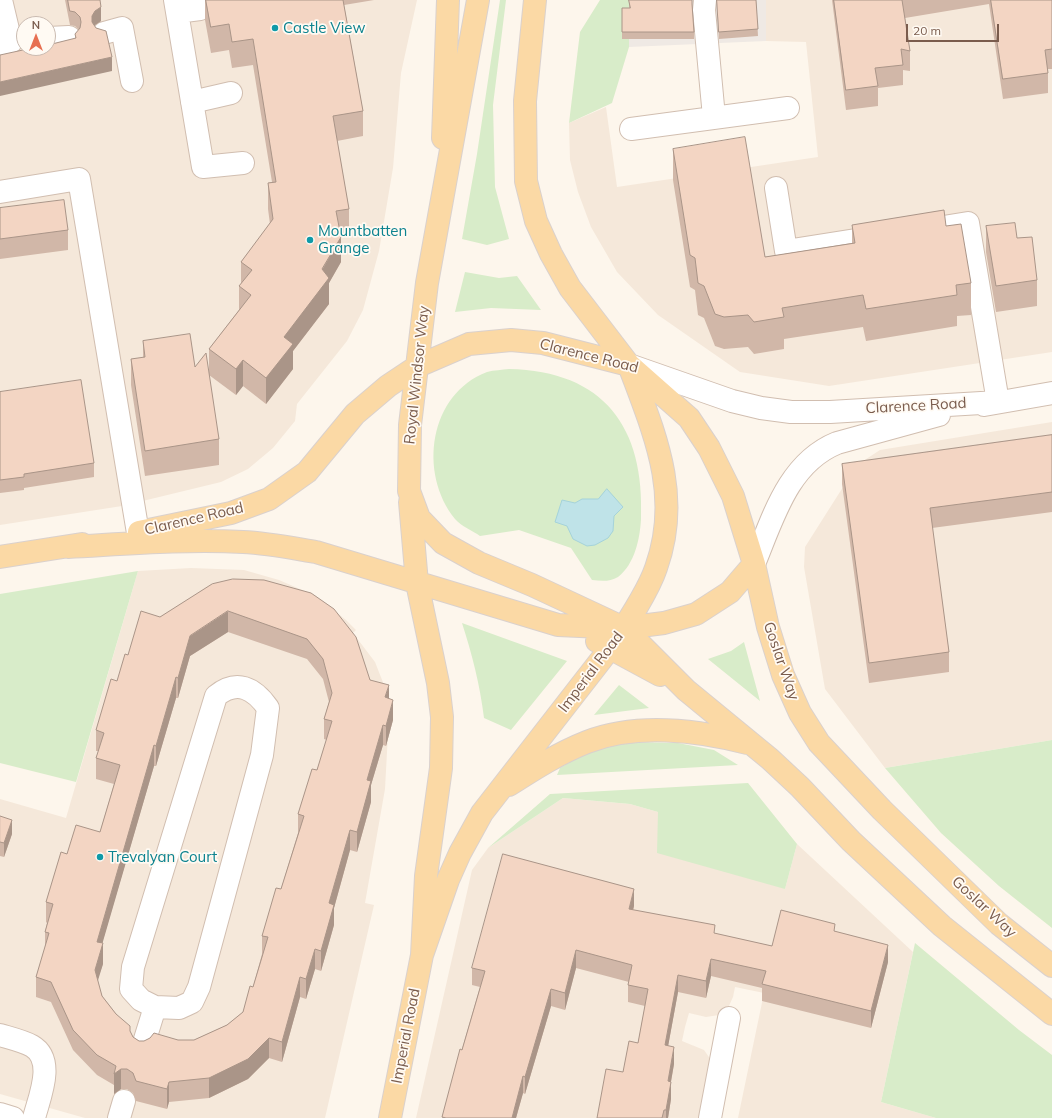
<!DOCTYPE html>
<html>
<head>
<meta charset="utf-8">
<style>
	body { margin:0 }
	#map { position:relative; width:1052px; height:1118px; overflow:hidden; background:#fdf6ec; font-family:Mulish,sans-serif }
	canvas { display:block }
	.north { position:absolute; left:16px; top:16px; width:40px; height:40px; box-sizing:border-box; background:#fffaf3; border:1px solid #cabbb1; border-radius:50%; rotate:0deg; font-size:11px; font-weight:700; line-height:16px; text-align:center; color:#7a5c4d }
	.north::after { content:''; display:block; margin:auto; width:14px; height:18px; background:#e76f51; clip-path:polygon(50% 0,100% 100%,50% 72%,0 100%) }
	.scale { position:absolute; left:906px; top:24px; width:93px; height:18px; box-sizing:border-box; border:2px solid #7a5c4d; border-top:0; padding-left:5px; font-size:12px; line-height:14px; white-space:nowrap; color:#7a5c4d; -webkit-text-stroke:3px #fffaf3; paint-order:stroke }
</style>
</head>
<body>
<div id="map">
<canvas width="1052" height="1118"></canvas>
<div class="north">N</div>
<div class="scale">20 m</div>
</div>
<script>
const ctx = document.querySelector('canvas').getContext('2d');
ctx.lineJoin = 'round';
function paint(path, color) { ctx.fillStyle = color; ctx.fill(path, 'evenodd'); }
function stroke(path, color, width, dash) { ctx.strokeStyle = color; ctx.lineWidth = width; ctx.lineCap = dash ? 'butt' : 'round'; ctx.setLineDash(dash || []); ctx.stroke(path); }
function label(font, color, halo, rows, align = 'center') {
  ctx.font = font + ' Mulish,sans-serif'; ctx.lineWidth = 3.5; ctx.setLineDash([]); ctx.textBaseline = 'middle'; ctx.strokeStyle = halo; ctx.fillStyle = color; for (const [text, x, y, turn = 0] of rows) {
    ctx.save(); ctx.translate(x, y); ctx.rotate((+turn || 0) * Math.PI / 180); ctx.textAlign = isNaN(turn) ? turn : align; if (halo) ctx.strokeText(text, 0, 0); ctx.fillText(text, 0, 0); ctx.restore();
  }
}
paint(new Path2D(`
	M0 0H417L401 73 393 168 379 251 363 310 347 341 297 404 295 421 273 448 248 469 221 482 122 506 0 525ZM24 24H48V48H24Z
	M766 0H1052V352L829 386 740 372 658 315 617 272 591 227 578 192 570 160 569 123 606 107 617 187 818 157 806 42 766 41Z
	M1052 422V740L885 768 825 689 804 567 805 547 857 465 880 450Z
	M191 568 244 570 279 580 316 596 346 620 356 630 353 633 375 662 386 690 389 715 385 789 365 903 374 905 325 1118H85L0 1094V799L66 818 138 571Z
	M563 798 630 804 658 812 785 889 797 844 913 952 881 1102 936 1118H738L764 993 735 987 733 997 728 1008 719 1015 706 1017 689 1013 685 1027 682 1041 704 1050 711 1060 700 1118H416L472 870 488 848Z`), '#f5e8da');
paint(new Path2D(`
	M633 0H766V41L629 47V24Z`), '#efe9e4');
paint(new Path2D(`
	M500 0H506L493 105 495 187 509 239 487 245 462 239 477 154Z
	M600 0H633L629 24V47L612 103 569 123 580 32Z
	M465 272 499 278 517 276 541 310 491 308 455 312Z
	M509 369C604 371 645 427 641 519 640 538 635 564 618 577 610 582 601 581 592 580L571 548 519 530 480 536C473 531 461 526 455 519 418 473 429 394 487 372 494 370 502 370 509 369Z
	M138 571 76 782 0 763V594Z
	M462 623 567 661 511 730 484 718C480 685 472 654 462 623Z
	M744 642 760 701 708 659 731 651Z
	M619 685 649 708 594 715Z
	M1052 740V928L999 886 941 833 885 768Z
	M636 742 678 743 714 750 738 765 557 775 560 768 599 745Z
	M748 783 797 844 785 889 657 853 658 812 630 804 563 798 488 848 550 794Z
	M915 943 1019 1030 1052 1055V1118H936L881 1102Z`), '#d8ecc9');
const water = new Path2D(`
	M607 489 623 507 614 516 613 531 608 538 595 545 587 546 573 539 567 526 555 522 562 500 575 503 582 499H598Z`);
paint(water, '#bfe3e8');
stroke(water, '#a5d3da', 1);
const minor = new Path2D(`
	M175 0 203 167 243 163
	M705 0 704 10 714 117
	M177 12 200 9
	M104 33 122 28 132 81
	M48 38 69 37
	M0 46 11 42 1 0
	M192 102 231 93
	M631 129 788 108
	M776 188 786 251 881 236
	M0 192 79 179 138 533
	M931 229 968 223 998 402
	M629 365 732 401 761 408 791 412H830L998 402
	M984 405 1052 393
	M754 564C773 518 788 463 837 443L939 415
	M0 1035C10 1038 23 1041 32 1046 56 1060 39 1098 34 1118
	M142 1049 155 1007 141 1000 131 989 133 967 216 696C237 679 254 688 268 708L262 755 199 987 192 1002 179 1008 155 1007
	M0 1114 13 1118
	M119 1118 124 1101
	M710 1118 729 1018`);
const major = new Path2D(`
	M478 0 427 283 410 425 409 491 419 518 443 543 479 563 532 585 624 628 686 690 770 759 800 787 851 841 942 926 1052 1014
	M535 0 525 101 526 181 536 221 551 254 570 288 629 365 689 418 709 448 733 496 754 564 768 627 783 675 800 713 819 743 882 810 999 924 1052 966
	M443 138 448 0
	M139 532 231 513 269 499 307 472 355 414 388 386 418 366 469 344 511 340 543 343 629 365
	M68 547C126 544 184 539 243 542 267 543 292 548 316 552L558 625 624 628 664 623 696 614 730 592 754 564
	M0 557 82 544
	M597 641 660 675
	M509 785C534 769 559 753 587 742 636 723 697 730 747 743
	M422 955 448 880 460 853 482 813 611 647C625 626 648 592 656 568 682 496 655 435 630 368
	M390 1118 422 955 426 876 441 768 442 717 438 683 417 583 410 502`);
stroke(minor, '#d1beb0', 24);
stroke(major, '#dad1cd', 24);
stroke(minor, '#fff', 22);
stroke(major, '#fbd9a5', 22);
paint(new Path2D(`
	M65 0H100L101 21 95 25 94 26 112 71 75 39V34L79 30 75 26 70 25Z
	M205 0H374L344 5 363 111V136L337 141 349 209V234L341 236V262L329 283V304L293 351V369L266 404 243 386 236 395 209 375V349L239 310V286L241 284V262L270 224 268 209V183L272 182 253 65 232 68 229 50 211 53 205 20Z
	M629 0H692V7L694 32V39H622V8H629Z
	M717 0H756L758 36 719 39Z
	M832 0H1052V69H1048V93L1003 99 989 4 905 18 910 51V71L903 70V85L878 88V106L846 110Z
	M673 149 765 257 852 243V225L946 226 971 283V315L957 316V326L866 341 863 327 784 339V349L754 354 748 347 724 349 715 346 704 318 698 315 695 290 690 287 673 180Z
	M0 208 68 230V250L0 259Z
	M986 226 1017 238 1037 280V306L996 312 986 252Z
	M143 341 195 367 219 439V465L145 476 131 385V359L143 358Z
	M0 392 94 463V477L24 488V490L0 493Z
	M1052 435V512L932 528 949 652V672L869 683 842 484V464Z
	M233 579 370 680 389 698 393 720 386 746 383 745 371 785V802L357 852 350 850 334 908V925L321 971 315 969 306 999 300 997 282 1062 269 1058 248 1079 209 1098 169 1102 167 1109 136 1101 133 1093 127 1089H121L114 1094V1085L97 1075 73 1050 51 1002 36 997V977L45 949V932L47 923 46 922V902L67 854 100 832 114 784 96 779V758L99 751H96V730L117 681 128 655 160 617ZM228 632 307 659 323 679 329 702 324 719V739L327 740 317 770 298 814V833L281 889 262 936V954L253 987 243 1012 227 1025 194 1040 139 1041 133 1037 130 1032 102 996 97 981 103 964 102 943 154 766H156L176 698H178L190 656Z
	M0 816 12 834 4 857 0 856Z
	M634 906 633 910 715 934 772 946 835 932 888 962 871 1028 762 1001V988L711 976 706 998 678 992 668 1046 674 1064 671 1082V1099L668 1118H597L623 1072 638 1043 645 1006 628 1002V985L629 982 576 968 565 1010 551 1006 525 1094 523 1093 516 1118H442L480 987 472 985V968Z`), '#d1b7a8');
paint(new Path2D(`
	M101 7V21L95 25 92 30V16L95 11Z
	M112 57V71L0 96V82Z
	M341 237V262L329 283V304L293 351V369L266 404V378L284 337Z
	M243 360V386L236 395V369Z
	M228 611V632L190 656 178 698V678L190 636Z
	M176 677V698L156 766V746Z
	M389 685V705L385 697Z
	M393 700V720L386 746V726Z
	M383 725V745L371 785V802L357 852V832L367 780Z
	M154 745V766L97 962V942Z
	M12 820V834L4 857V843Z
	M350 830V850L334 908V925L321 971V951L329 903Z
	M634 889V906L629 926V909Z
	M103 943V964L95 990V970Z
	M888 945V962L871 1028V1011Z
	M315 949V969L306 999V979Z
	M576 950V968L565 1010V993Z
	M711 959V976L706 998V981Z
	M678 975V992L665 1063V1045Z
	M300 977V997L282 1062V1042Z
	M551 989V1006L525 1094V1077Z
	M269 1038V1058L248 1079 209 1098V1078Z
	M674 1047V1064L668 1098V1081Z
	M121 1069V1089L114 1094V1074Z
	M523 1076V1093L516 1118H512Z
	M169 1082V1102L167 1109V1089Z
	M671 1082V1099L668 1118H666V1110Z`), '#aa9588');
const building = new Path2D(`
	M68 0H100L101 7 95 11 92 16V22L96 28 106 31 112 57 0 82V55L32 48H48V45L76 38 75 34 80 28 81 22 80 17 75 12 70 11Z
	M206 0H343L363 111 333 116 349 209 336 211 341 237 322 269 329 278 284 337 293 344 266 378 243 360 236 369 209 349 251 295 239 286 252 270 241 262 273 219 268 183 276 182 253 39 232 42 229 24 211 27Z
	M629 0H692V4L694 32H622V8H630Z
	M717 0H756L758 29 719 32Z
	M834 0H902L910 51 901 49 903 65 875 68 878 86 846 90Z
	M991 0H1052V49L1045 50 1048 73 1003 79Z
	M745 137 765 257 855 243 852 225 944 210 946 226 961 224 971 283 956 285 957 295 866 309 863 295 782 308 784 317 754 322 748 315 724 317 715 314 704 286 698 283 695 258 690 255 673 149Z
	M64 200 68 230 0 239V208Z
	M1015 223 1017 238 1032 237 1037 280 996 286 986 226Z
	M190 334 195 367 206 353 219 439 145 451 131 359 145 357 143 341Z
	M81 380 94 463 24 474V477L0 480V392Z
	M1052 435V492L930 508 949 652 869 663 842 464Z
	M233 579 264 580 311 593 334 609 356 637 370 680 389 685 385 697 393 700 386 726 383 725 367 780 371 781 357 832 350 830 329 903 334 905 321 951 315 949 306 979 300 977 282 1042 269 1038 248 1059 209 1078 169 1082 167 1089 136 1081 133 1073 127 1069H121L114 1074 116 1066 97 1055 73 1030 51 982 36 977 49 933 45 932 53 904 46 902 61 852 67 854 76 825 100 832 120 765 96 758 104 733 96 730 111 679 117 681 125 654 128 655 141 611 160 617 212 584ZM228 611 307 639 323 659 332 693 324 719 332 721 317 770 312 769 298 814 304 816 281 889 276 888 262 936 268 937 253 987 250 986 243 1012 227 1025 194 1040H178L154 1033 150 1038 144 1041H139L133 1037 130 1031V1026L116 1014 102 996 95 970 103 943 97 942 154 745 156 746 176 677 178 678 190 636Z
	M0 816 12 820 4 843 0 842Z
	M503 854 634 889 629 909 715 925 714 933 772 946 781 910 835 924 834 931 888 945 871 1011 762 984 766 971 711 959 706 981 678 975 665 1045 674 1047 668 1081 671 1082 666 1110H664L662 1118H597L606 1069 623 1072 629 1041 638 1043 648 989 628 985 632 965 576 950 565 993 551 989 525 1077 523 1076 512 1118H446L442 1117 460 1049 462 1050 485 971 472 968Z`);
paint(building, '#f3d5c3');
stroke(building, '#aa9588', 1);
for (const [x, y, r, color] of [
	[275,28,4,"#0f9aa8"],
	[310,240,4,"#0f9aa8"],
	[100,857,4,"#0f9aa8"]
]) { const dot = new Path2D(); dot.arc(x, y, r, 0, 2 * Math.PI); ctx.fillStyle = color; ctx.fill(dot); stroke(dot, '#fffaf3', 1.5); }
label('15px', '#0d838f', '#fffaf3', [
	["Castle View",283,28],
	["Mountbatten",318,231],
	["Grange",318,248],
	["Trevalyan Court",108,857]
], 'left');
label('15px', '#7a5c4d', '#fffaf3', [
	["Clarence Road",589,356,14],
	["Royal Windsor Way",417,375,-84],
	["Clarence Road",916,406,-3],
	["Clarence Road",194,519,-13],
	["Goslar Way",781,661,71],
	["Imperial Road",591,672,-53],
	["Goslar Way",984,907,43],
	["Imperial Road",406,1036,-79]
]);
</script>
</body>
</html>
